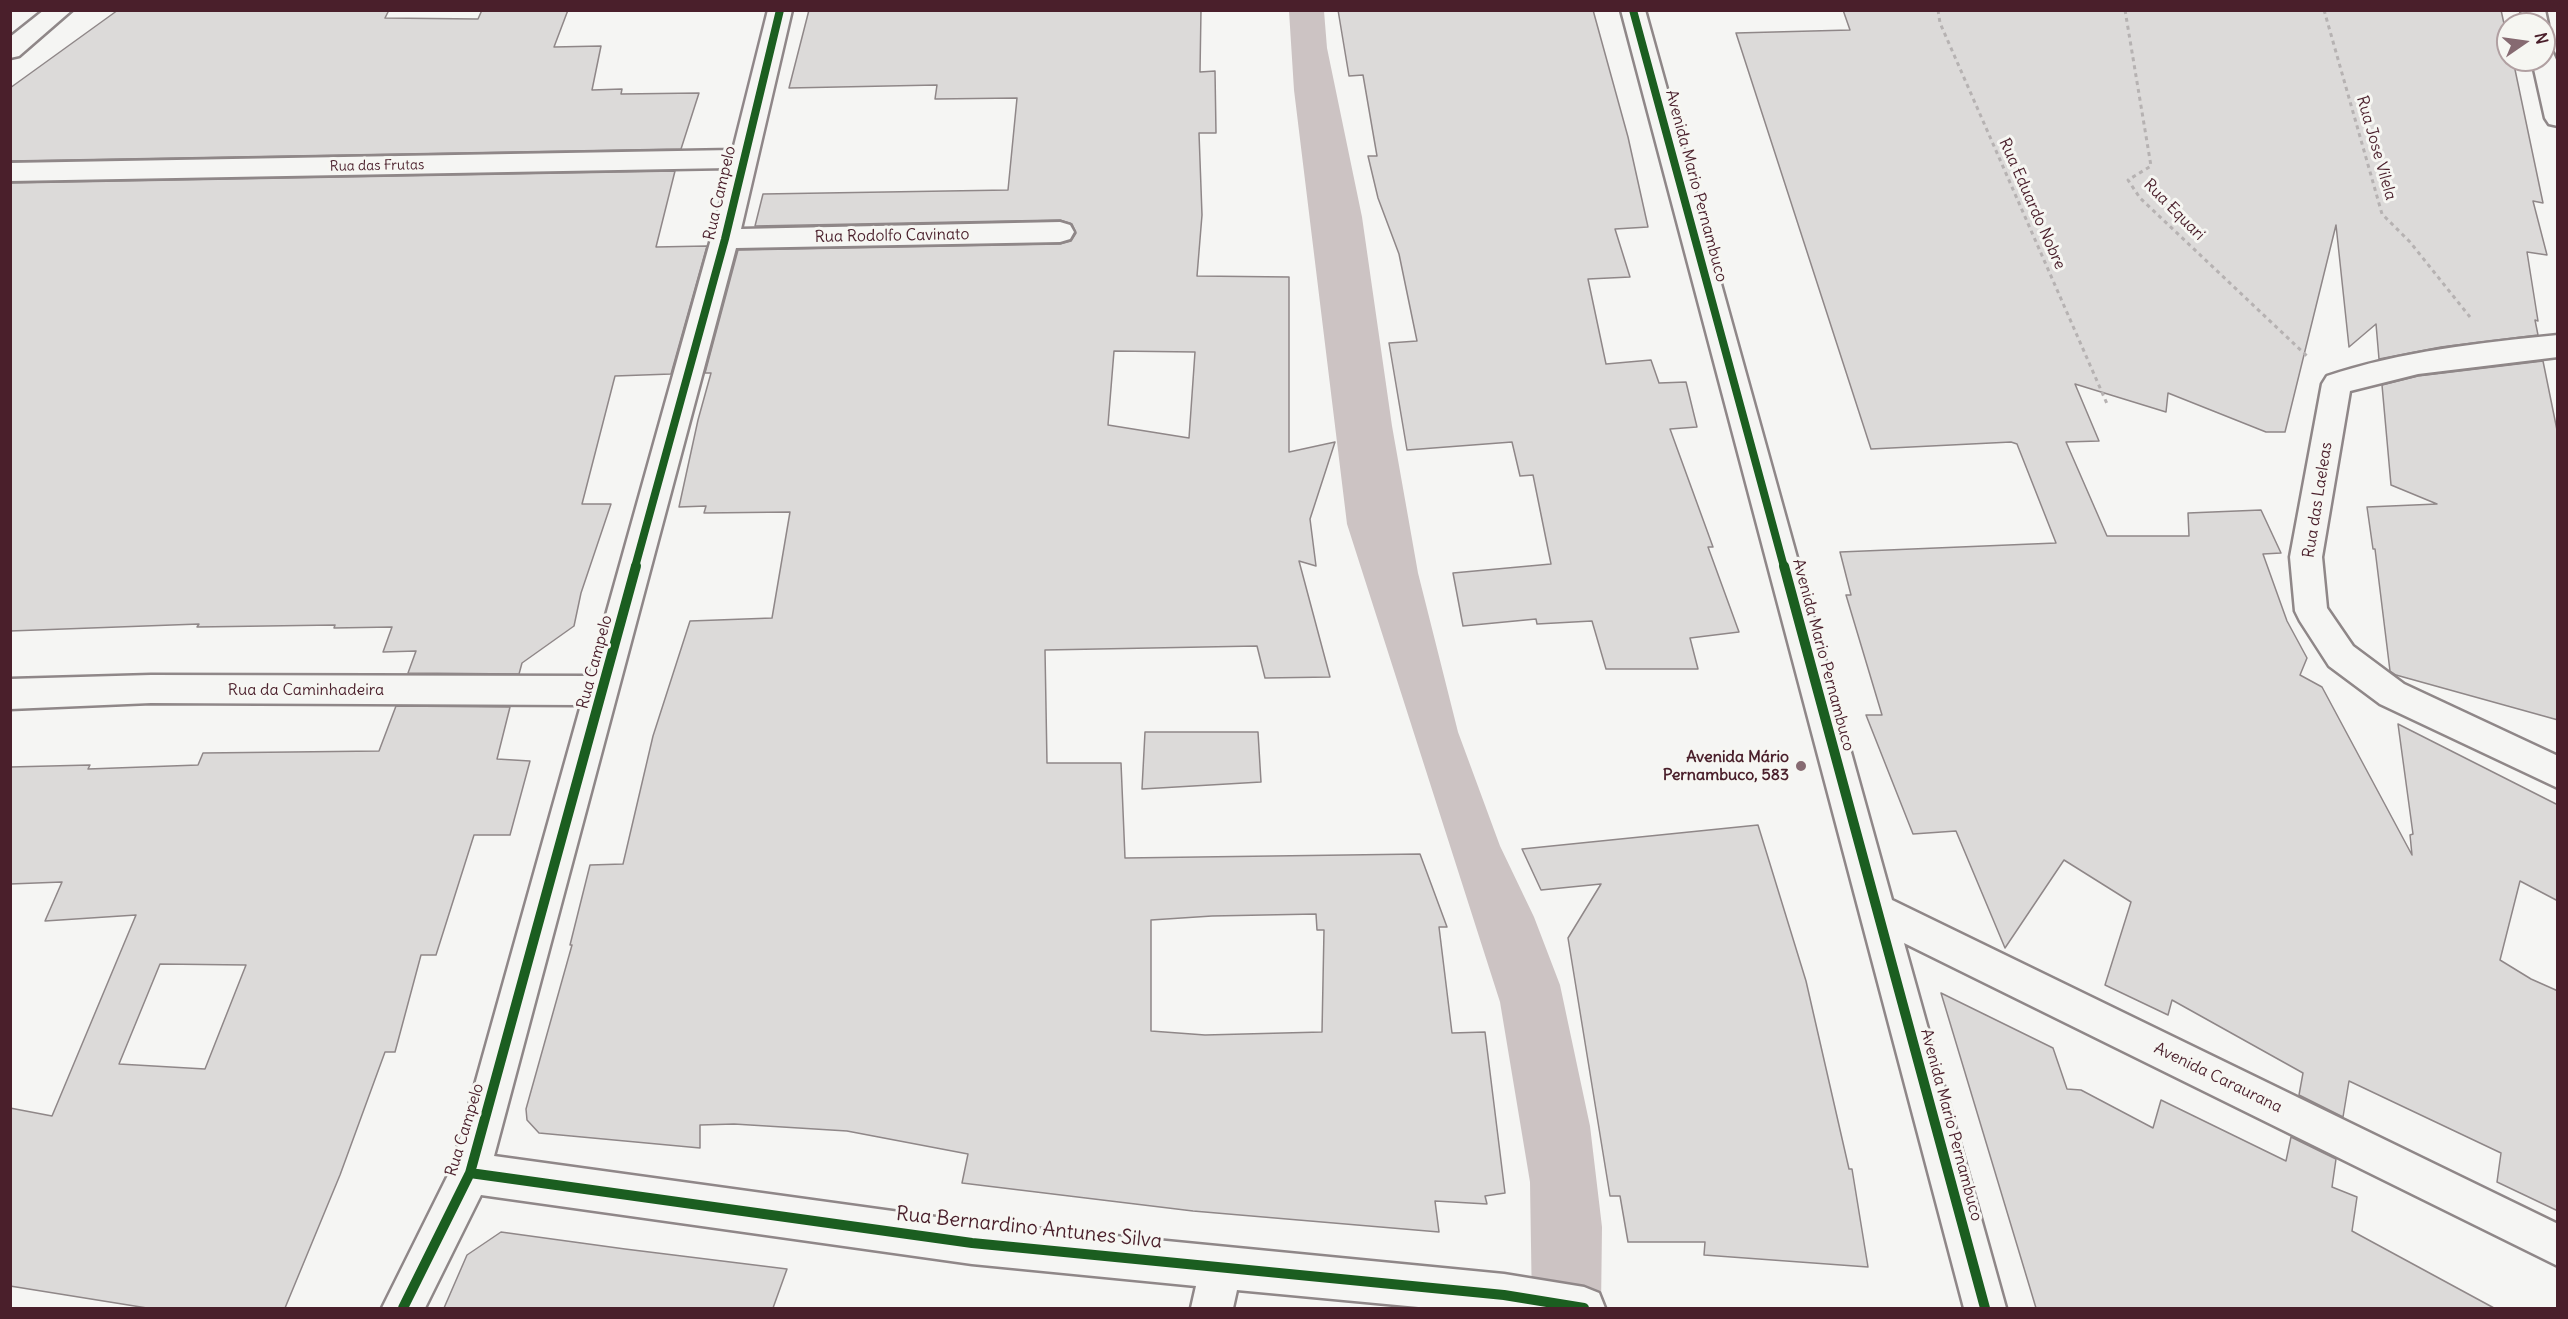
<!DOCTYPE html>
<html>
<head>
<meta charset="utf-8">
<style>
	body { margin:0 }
	#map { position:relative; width:2568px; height:1319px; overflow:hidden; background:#f5f5f3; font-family:Delius,sans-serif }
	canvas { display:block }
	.frame { position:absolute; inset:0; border:12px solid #4a1f2b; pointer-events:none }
	.north { position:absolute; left:2496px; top:12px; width:60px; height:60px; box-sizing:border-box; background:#f6f6f2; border:2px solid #b1a0a2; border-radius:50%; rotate:77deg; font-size:16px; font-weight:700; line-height:24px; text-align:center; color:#4a1f2b }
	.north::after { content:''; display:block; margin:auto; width:21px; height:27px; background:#866a71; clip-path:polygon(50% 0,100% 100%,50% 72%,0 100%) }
</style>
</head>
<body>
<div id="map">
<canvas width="2568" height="1319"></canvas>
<div class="frame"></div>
<div class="north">N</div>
</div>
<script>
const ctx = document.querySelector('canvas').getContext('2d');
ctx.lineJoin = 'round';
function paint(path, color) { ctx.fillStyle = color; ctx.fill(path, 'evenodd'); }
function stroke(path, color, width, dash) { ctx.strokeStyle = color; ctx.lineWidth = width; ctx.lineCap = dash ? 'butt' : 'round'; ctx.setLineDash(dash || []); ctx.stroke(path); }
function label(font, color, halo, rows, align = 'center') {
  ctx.font = font + ' Delius,sans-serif'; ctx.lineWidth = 6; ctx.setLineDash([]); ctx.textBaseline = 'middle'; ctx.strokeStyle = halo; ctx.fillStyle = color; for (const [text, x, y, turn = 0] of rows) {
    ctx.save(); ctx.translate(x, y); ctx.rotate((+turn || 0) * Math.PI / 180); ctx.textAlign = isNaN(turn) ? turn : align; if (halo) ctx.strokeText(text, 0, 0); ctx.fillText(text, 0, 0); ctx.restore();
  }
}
paint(new Path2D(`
	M1289 11H1324L1327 48 1362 217 1392 426 1418 573 1458 732 1500 846 1534 917 1560 985 1590 1126 1602 1227 1601 1308H1532L1530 1182 1500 1002 1347 524 1294 90Z`), '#ccc3c3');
const building = new Path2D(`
	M118 10H389L385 18 478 19 482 10H568L554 47 601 46 592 90 622 89 621 94 699 93 681 149 10 161V88Z
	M809 10H1201L1200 72 1215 71 1216 133H1199L1202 215 1197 276 1289 277V452L1335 442 1310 519 1316 566 1299 561 1330 677 1265 678 1257 646 1045 650 1047 763H1121L1125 858 1420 854 1447 927H1439L1452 1033 1485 1032 1505 1193 1485 1196 1487 1204 1435 1201 1439 1232 1193 1211 962 1183 968 1154 847 1131 734 1124 700 1125V1148L539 1133 527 1120 526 1109 572 945H570L590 865 623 864 653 736 690 621 772 618 790 512 704 513 706 506 679 507 698 420 711 373H705L738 250 1060 244 1071 241 1076 233 1072 224 1060 220 755 226 763 194 1008 190 1017 98 935 99 937 85 789 88ZM1114 351 1195 352 1189 438 1108 425ZM1316 914 1317 930H1324L1322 1032 1205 1035 1151 1031V920L1212 916Z
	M1338 10H1593L1628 137 1648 227 1615 229 1630 277 1588 279 1606 364 1651 360 1659 383 1686 382 1697 427 1670 429 1713 547H1708L1739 632 1690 638 1698 669H1606L1592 621 1537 624 1536 619 1463 626 1453 573 1551 564 1533 475 1520 476 1512 442 1407 450 1389 343 1417 341 1399 254 1378 198 1368 156H1377L1363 75 1349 76Z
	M1843 10H2501L2508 42V60H2513L2543 203 2533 201 2547 255 2527 252 2538 321 2535 320 2538 335 2441 347 2379 359 2376 324 2349 347 2336 225 2285 432H2266L2168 393 2166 412 2075 384 2099 441 2066 442 2107 536H2189L2188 513 2261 510 2281 553 2263 554 2287 621 2307 658 2300 675 2322 687 2412 855 2410 835 2413 834 2398 724 2558 805V901L2520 881 2500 960 2531 979 2558 991V1211L2497 1182 2501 1153 2349 1081 2343 1117 2299 1095 2303 1073 2172 1000 2168 1015 2105 985 2131 902 2064 860 2005 948 1956 831 1913 834 1866 715H1882L1846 595H1851L1840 552 2056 543 2017 444 2011 442 1871 449 1736 33 1850 30Z
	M675 171 656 247 707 246 671 374 615 376 582 504H611L581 593 574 626 522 663 519 674 408 673 416 651 383 652 392 627 334 628 335 625 197 627 199 624 10 631V183Z
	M2543 361 2558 435V720L2396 675 2390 671 2375 549H2373L2367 507 2437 504 2391 485 2382 385 2418 376Z
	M396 706 510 707 497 759 530 761 510 835H474L436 955H421L395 1052H385L340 1175 285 1308H147L10 1286V1108L52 1116 136 915 45 921 62 882 10 884V767L90 765 88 769 198 765 203 753 379 751ZM160 964 246 965 205 1069 119 1064Z
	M1145 732H1258L1261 782 1142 789Z
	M1758 825 1806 981 1849 1169H1852L1868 1267 1704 1255 1705 1242H1628L1620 1196H1610L1568 938 1601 884 1541 890 1522 849Z
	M1941 993 2053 1048 2067 1089 2081 1090 2153 1128 2161 1100 2286 1161 2291 1137 2336 1159 2332 1187 2357 1197 2352 1231 2494 1308H2036Z
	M501 1232 625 1249 787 1269 773 1308H444L467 1255Z`);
paint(building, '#dcdad9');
stroke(building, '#8f8788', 1.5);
const street = new Path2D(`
	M768 10H792L741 229 1060 222 1070 225 1074 232 1070 239 1060 242 736 248 494 1156 972 1222 1504 1274 1584 1287 1599 1293 1605 1308H1429L1237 1290 1233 1308H1191L1196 1286 972 1264 481 1195 425 1308H382L452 1167 581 705 151 703 10 709V679L151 675 589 676 711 239 729 168 10 181V163L733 150Z
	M1621 10H1645L1892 900 2558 1224V1266L1904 943 2006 1308H1964Z
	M2521 10H2545L2548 24 2544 30V24H2524Z
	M2544 51 2553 53 2558 64V126L2549 124 2545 118 2532 60H2544Z
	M2558 335V357L2418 374 2350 391 2322 557 2327 608 2353 646 2404 684 2558 756V788L2380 704 2329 666 2300 621 2295 611 2290 557 2322 384 2327 376C2402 351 2479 343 2558 335Z`);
const secondary = new Path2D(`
	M44 10H72L19 56 10 58V37Z`);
stroke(street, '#8f8788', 5);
stroke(secondary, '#8f8788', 5);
stroke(new Path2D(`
	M1938 10 1940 23 2108 406
	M2125 10 2151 166 2128 180 2140 198 2308 357
	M2324 10 2382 214 2410 242 2470 317`), '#b6b2b2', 3, [4, 4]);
paint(street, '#f5f5f3');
paint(secondary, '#f5f5f3');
stroke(new Path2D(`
	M1633 10 1784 567
	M635 567 725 239 780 10`), '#1b5e20', 8);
stroke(new Path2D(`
	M1784 566 1985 1308
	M470 1173 972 1243 1504 1295 1584 1308
	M403 1308 470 1173 636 566`), '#1b5e20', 10);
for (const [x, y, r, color] of [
	[1801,766,6,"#866a71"]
]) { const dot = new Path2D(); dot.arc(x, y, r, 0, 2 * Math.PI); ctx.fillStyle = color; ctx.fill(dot); stroke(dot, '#f6f6f2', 2); }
label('14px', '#4a1f2b', '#f6f6f2', [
	["Rua das Frutas",377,166,-1]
]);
label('16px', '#4a1f2b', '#f6f6f2', [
	["Rua Jose Vilela",2376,148,74],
	["Avenida Mario Pernambuco",1696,186,75],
	["Rua Campelo",720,193,-77],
	["Rua Eduardo Nobre",2032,204,66],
	["Rua Equari",2174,210,45],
	["Rua Rodolfo Cavinato",892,236,-1],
	["Rua das Laeleas",2318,500,-81],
	["Avenida Mario Pernambuco",1823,655,75],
	["Rua Campelo",595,662,-75],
	["Rua da Caminhadeira",306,690],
	["Avenida Caraurana",2218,1078,26],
	["Avenida Mario Pernambuco",1951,1125,75],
	["Rua Campelo",465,1130,-73]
]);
label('bold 16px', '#4a1f2b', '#f6f6f2', [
	["Avenida Mário",1789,757],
	["Pernambuco, 583",1789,775]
], 'right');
label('20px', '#4a1f2b', '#f6f6f2', [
	["Rua Bernardino Antunes Silva",1029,1228,6]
]);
</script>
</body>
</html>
